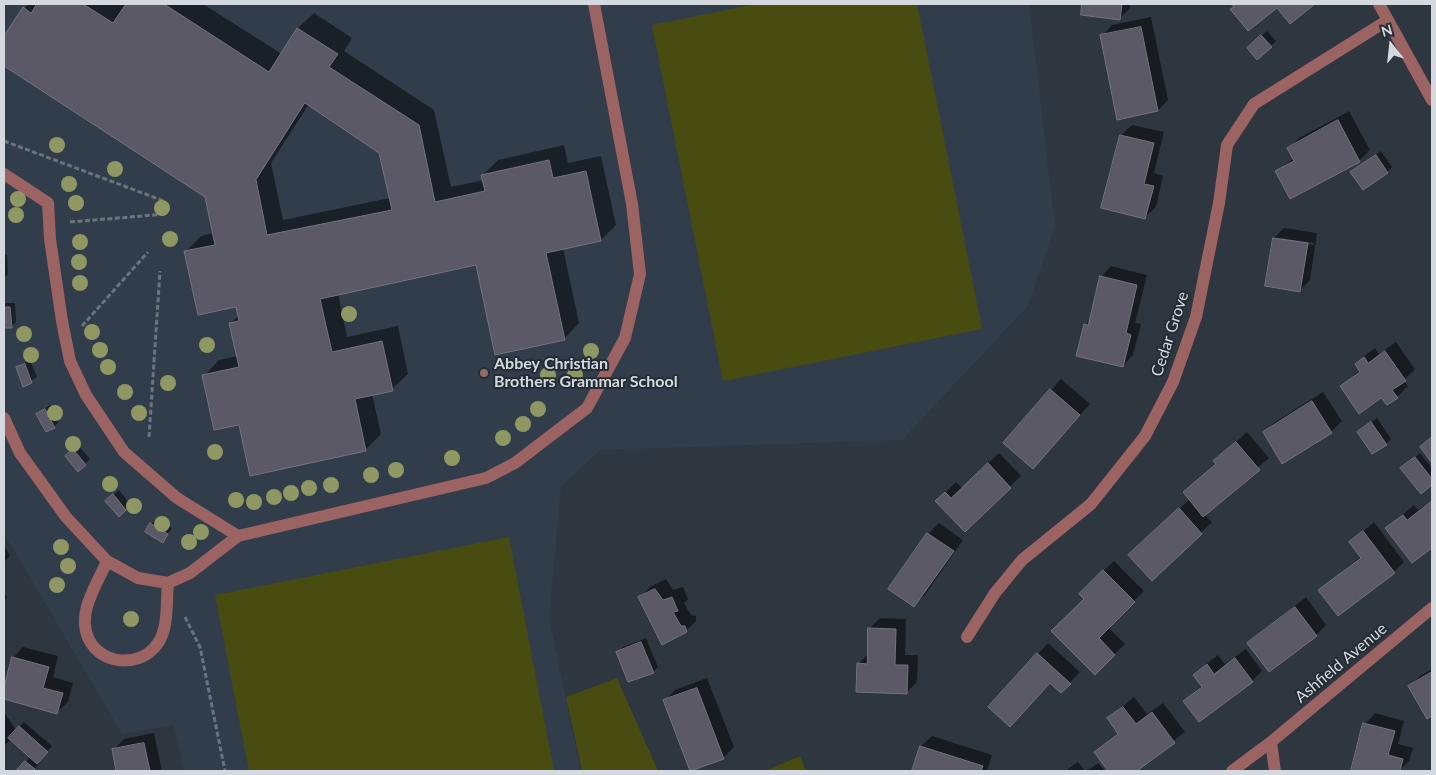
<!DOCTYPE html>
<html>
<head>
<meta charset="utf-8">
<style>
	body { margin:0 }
	#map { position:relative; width:1436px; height:775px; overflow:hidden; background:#2e363f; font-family:Lato,sans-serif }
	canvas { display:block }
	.frame { position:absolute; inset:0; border:5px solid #d4d9df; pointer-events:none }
	.north { position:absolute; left:1366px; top:20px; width:50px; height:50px; -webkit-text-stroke:4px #242c34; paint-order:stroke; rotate:344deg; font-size:14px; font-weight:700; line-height:20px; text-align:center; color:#d4d9df }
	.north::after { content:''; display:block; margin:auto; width:18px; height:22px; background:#d4d9df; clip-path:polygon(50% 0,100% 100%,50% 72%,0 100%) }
</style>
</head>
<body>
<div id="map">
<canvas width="1436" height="775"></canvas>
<div class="frame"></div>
<div class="north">N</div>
</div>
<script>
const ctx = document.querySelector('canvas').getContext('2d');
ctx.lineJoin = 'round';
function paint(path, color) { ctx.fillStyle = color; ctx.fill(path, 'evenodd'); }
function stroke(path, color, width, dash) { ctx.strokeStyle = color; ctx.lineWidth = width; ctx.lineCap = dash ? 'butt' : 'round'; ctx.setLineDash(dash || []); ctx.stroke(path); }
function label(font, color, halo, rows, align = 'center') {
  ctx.font = font + ' Lato,sans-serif'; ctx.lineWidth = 4; ctx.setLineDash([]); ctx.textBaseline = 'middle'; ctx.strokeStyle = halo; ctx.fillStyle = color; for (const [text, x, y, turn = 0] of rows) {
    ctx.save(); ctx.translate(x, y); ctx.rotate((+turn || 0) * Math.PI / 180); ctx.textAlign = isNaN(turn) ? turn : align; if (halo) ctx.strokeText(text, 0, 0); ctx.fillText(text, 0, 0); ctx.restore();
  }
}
paint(new Path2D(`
	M4 4H1029L1055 226 1028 306 902 440 601 450 561 486 549 618 581 771H184L174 725 122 734 4 533Z`), '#323d4c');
paint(new Path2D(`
	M756 4H917L982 329 723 381 652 25Z
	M509 537 554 771H249L215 595Z
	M617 678 658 771H582L566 697Z
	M800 756 806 771H765Z`), '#484c10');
paint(new Path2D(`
	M28 4H122L126 6 127 4H203L282 54 298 28 314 13 352 38 344 51 434 110 451 187 484 180 483 175 498 160 564 145 568 163 601 156 616 225 601 240 563 248 579 323 564 339 476 263 338 293 347 337 398 326 408 374 392 389 372 394 381 434 365 450 240 423 204 376 219 360 238 356 231 323 239 315 237 306 186 251 201 236 214 233 206 196 4 65V38ZM309 104 380 152 390 198 283 220 271 163Z
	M1083 4H1130V8L1119 19 1082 14Z
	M1233 4H1313L1290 22 1277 6H1235Z
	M1151 17 1168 100 1158 110 1102 36 1112 25Z
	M1267 31 1276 41 1271 46 1253 43Z
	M1349 111 1370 150 1359 161 1291 198 1277 172 1294 158 1289 148 1299 138Z
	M1132 125 1164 132 1154 173 1163 176 1156 207 1145 217 1103 207 1121 135Z
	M1381 151 1392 167 1387 172H1352Z
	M1284 228 1317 233 1310 280 1300 290 1274 238ZM1281 238 1314 243V245L1281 240Z
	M4 255H7L8 274 4 279Z
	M1111 266 1147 275 1135 323 1141 324 1133 355 1123 366 1085 325 1091 319 1101 277Z
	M6 303H15L16 322 11 327H4V306Z
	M1396 342 1415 369 1404 380 1408 386 1397 397 1387 404 1382 396 1342 386 1360 370 1356 364 1367 354 1375 348 1379 354Z
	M30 360 37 377 24 385 17 368Z
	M1061 379 1090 404 1043 456 1005 442Z
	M1323 392 1342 421 1331 432 1283 462 1264 432 1275 422Z
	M50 405 59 422 54 427 37 414Z
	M1377 418 1391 439 1386 444 1358 432Z
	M1247 432 1269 458 1204 514 1212 522 1152 579 1140 545 1190 499 1217 464 1215 461Z
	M78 445 90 459 85 464 72 451Z
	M999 453 1021 476 965 530 937 501 956 482 962 488Z
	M1420 453 1432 468V483L1421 492 1402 468Z
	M119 490 130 504 119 515 112 496Z
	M1432 500V546L1412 561 1387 528 1414 505 1418 510Z
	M156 519 172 528 162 541 151 524Z
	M1374 522 1404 562 1394 572 1320 590 1361 556 1351 542Z
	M939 523 963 540 925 595 914 605 890 589 928 534Z
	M4 545 10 556 4 562Z
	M1114 561 1144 591 1108 627 1125 644 1095 673 1085 599 1080 594Z
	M666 579 673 590 683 587 688 599 684 603 691 615 696 616V621L686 631 639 598 650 587Z
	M4 592 7 598 4 601Z
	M1306 597 1326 625 1316 635 1249 643Z
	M880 618 906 619 905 655H918L917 682 906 693 858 664 868 654 870 628Z
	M646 638 658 667 653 672 618 652 623 647Z
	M1048 643 1080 672 1061 692 1038 654Z
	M23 647 58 656 53 677 73 683 68 702 57 712 4 698 13 658Z
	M1246 649 1262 671 1252 681 1185 701 1202 685 1194 675 1205 665 1218 655 1225 664Z
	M1432 669V714L1428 717 1410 686 1420 676Z
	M707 678 734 747 724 757 691 769 665 700 675 690Z
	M1134 697 1147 714 1163 703 1185 732 1135 771H1110L1096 752 1119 732 1109 718Z
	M4 712 16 730 24 722 52 746 37 762 39 763 33 771H18L30 757 11 739 4 746Z
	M1375 713 1404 721 1398 744 1413 748 1409 761 1399 771H1352L1365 724Z
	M154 733 162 771H118L113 750 124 739Z
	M932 736 992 755 987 771H913L921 746Z
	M1078 762 1085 771H1065Z
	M1098 763 1105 771H1087Z`), '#0007');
const building = new Path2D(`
	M37 4H83L113 23 126 4H164L269 72 297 28 338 54 329 67 419 125 435 202 485 191 481 175 549 160 553 178 586 171 601 241 546 253 565 340 495 355 476 265 320 299 332 352 382 341 393 391 355 399 366 451 250 476 239 425 214 430 202 375 239 367 229 323 239 321 236 307 198 315 184 251 215 245 205 197 4 66V36L23 7 31 13ZM305 103 379 153 392 210 267 235 256 180Z
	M1082 4H1122L1120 20 1081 15Z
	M1231 4H1315L1290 24 1277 8 1248 31 1230 9 1234 7Z
	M1141 27 1158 111 1117 120 1100 35Z
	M1261 35 1272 47 1257 60 1247 48Z
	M1338 120 1360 162 1290 199 1275 171 1294 161 1287 148Z
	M1120 135 1154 143 1144 184 1154 186 1145 219 1101 208Z
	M1376 155 1388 173 1363 190 1350 172Z
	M1273 238 1308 243 1300 292 1265 286Z
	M1100 276 1137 285 1126 333 1131 335 1123 367 1076 356 1084 324 1088 325Z
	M4 307H10L12 328H4Z
	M1385 351 1406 381 1392 390 1398 398 1387 405 1381 398 1359 414 1340 386 1360 372 1355 364 1364 357 1368 363Z
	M25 364 32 383 23 387 16 367Z
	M1050 389 1080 415 1033 469 1003 443Z
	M1312 401 1332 433 1282 464 1263 432Z
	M45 409 55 428 46 432 36 414Z
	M1371 422 1387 445 1372 454 1357 432Z
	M1432 437V463L1420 447Z
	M1236 442 1260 470 1203 517 1183 492 1216 464 1213 461Z
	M73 449 86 465 78 472 65 456Z
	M1415 457 1432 479V485L1421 494 1400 468Z
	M988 463 1011 488 965 532 935 501 945 492 951 498Z
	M113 494 126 510 119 517 105 501Z
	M1432 501V548L1412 563 1385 528 1403 515 1407 520Z
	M1179 508 1202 534 1152 581 1128 555Z
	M150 523 168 534 163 543 145 532Z
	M1363 531 1395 573 1338 616 1318 590 1361 558 1349 542Z
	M927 533 954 551 914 607 888 589Z
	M1103 570 1135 602 1099 638 1115 655 1095 675 1051 631 1084 599 1079 594Z
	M655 589 663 600 672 597 678 611 673 612 681 626H685L687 632 662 645 638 597Z
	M1295 607 1317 636 1269 672 1247 643Z
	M868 628 896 629 895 665H908L907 694 856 692 857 663 867 664Z
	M641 642 654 673 628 682 616 652Z
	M1037 653 1071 684 1061 693 1050 683 1010 727 988 707Z
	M12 657 49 667 43 688 63 693 57 714 4 699V688Z
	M1235 658 1253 682 1199 722 1183 701 1202 687 1193 675 1207 664 1214 674Z
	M1432 672V716L1427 719 1408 686Z
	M697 688 724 759 690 771 663 700Z
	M1123 707 1136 724 1152 712 1175 743 1137 771H1108L1094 752 1118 734 1107 718Z
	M1363 723 1395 731 1388 755 1403 759 1400 771H1351Z
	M19 726 48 752 37 764 8 738Z
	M144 743 150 771H116L112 749Z
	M920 746 983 766 981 771H912Z
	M25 761 35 769 33 771H16Z`);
paint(building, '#5b5965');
stroke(building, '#74727f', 1);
stroke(new Path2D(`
	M4 141 164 201
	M70 222 166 214
	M82 326 148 252
	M149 437 160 271
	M185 617 200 647 225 771`), '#6c737b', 3, [5, 2.5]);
stroke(new Path2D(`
	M1379 4 1432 100
	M4 174 48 203 50 239 62 321 70 361 86 395 124 452 177 498 238 536
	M4 418 20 453 66 517 107 561 138 578 168 583 190 573 238 536 486 478 515 463 587 408 625 338 640 274 632 204 594 4
	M107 561C99 580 83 604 85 625 88 663 138 673 158 643 169 627 166 601 168 583
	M967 637 995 593 1022 560 1091 504 1145 436 1173 382 1196 317 1219 203 1227 145 1254 104 1388 20
	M1271 742 1275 771
	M1232 771 1271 742 1432 608`), '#9b6361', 12);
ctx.fillStyle = '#8f9862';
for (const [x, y] of [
	[57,145],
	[115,169],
	[69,184],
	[18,199],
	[76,203],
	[162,208],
	[16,215],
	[170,239],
	[80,242],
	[79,262],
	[80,283],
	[349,314],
	[92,332],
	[24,334],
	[207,345],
	[100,350],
	[591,351],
	[31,355],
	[108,367],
	[548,375],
	[575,375],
	[168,383],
	[125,392],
	[538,409],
	[55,413],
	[139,413],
	[523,424],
	[503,438],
	[73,444],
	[215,452],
	[452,458],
	[396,470],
	[371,475],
	[110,484],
	[331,485],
	[309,488],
	[291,493],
	[274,497],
	[236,500],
	[254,502],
	[134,506],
	[162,524],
	[201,532],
	[189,542],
	[61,547],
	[68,566],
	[57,585],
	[131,619]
]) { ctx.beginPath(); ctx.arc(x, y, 8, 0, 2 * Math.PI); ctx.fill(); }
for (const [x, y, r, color] of [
	[484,373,5,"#8d6e63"]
]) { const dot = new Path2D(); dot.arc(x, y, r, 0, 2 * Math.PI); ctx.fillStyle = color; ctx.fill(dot); stroke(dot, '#242c34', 2); }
label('16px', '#d4d9df', '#242c34', [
	["Cedar Grove",1170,334,-72],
	["Ashfield Avenue",1341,663,-40]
]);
label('bold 16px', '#d4d9df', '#242c34', [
	["Abbey Christian",494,364],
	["Brothers Grammar School",494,382]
], 'left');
</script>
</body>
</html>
